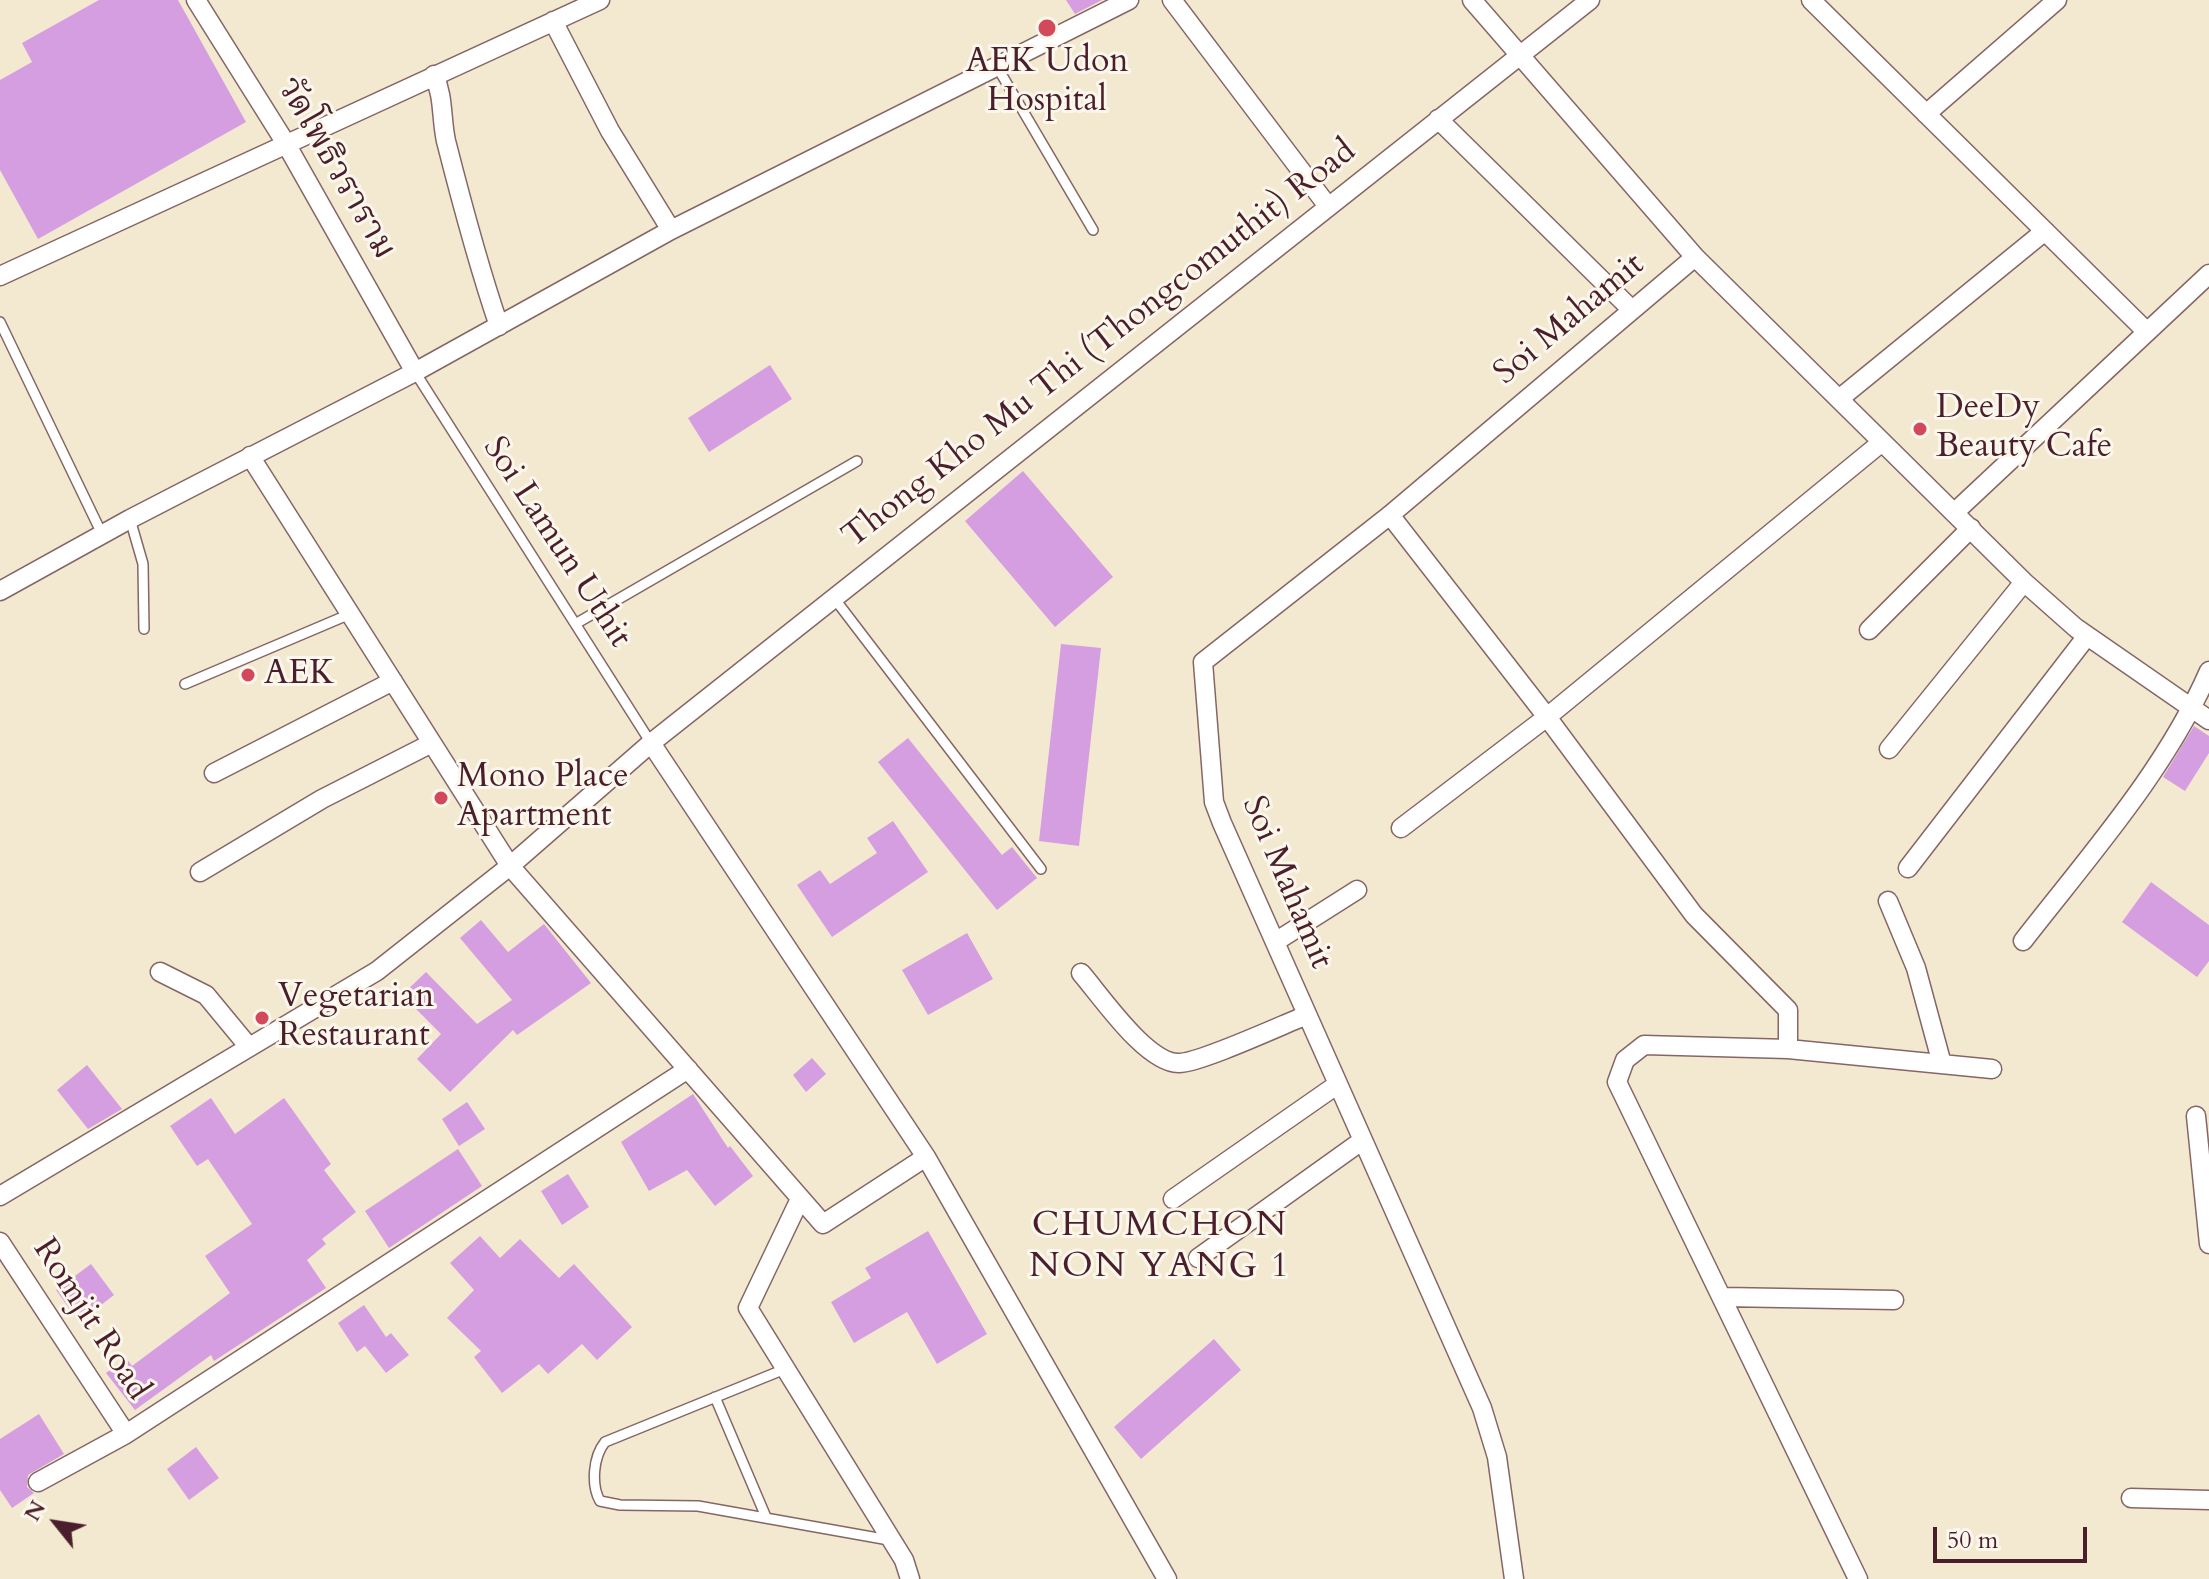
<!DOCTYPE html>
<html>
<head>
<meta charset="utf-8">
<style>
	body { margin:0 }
	#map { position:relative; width:2209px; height:1579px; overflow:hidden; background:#f3e9d1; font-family:Cardo,serif }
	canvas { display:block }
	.north { position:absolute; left:16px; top:1483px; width:80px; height:80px; -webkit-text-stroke:6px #fbf7ec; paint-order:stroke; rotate:300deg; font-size:22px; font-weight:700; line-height:32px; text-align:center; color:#4a1f2b }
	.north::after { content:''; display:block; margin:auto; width:28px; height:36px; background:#4a1f2b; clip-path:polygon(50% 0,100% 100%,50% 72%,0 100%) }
	.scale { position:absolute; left:1933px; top:1527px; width:154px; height:36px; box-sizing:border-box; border:4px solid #4a1f2b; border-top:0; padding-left:10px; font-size:24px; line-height:28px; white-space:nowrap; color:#4a1f2b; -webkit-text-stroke:6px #fbf7ec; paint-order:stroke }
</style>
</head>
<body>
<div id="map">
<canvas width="2209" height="1579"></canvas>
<div class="north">N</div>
<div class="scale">50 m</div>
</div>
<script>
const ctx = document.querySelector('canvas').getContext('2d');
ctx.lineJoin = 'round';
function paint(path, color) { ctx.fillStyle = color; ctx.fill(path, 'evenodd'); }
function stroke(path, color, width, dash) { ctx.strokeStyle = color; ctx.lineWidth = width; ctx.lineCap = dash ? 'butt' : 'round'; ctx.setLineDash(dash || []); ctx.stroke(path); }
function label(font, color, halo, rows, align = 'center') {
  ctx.font = font + ' Cardo,"Noto Serif Thai",serif'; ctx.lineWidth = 6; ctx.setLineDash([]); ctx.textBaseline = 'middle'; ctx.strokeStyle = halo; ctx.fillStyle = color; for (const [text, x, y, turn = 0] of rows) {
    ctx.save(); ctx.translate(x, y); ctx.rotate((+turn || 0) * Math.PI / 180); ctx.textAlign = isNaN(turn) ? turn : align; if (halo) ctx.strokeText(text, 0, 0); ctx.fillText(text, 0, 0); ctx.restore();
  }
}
paint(new Path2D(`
	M99 0H178L246 122 38 239 0 170V80L32 62 22 43Z
	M1066 0H1102L1075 14Z
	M770 365 792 399 709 452 688 418Z
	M1023 471 1113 577 1055 627 965 521Z
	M1061 644 1101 648 1079 846 1039 841Z
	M2194 726 2209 736V753L2185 791 2163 777Z
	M908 738 1002 855 1012 847 1037 878 997 910 878 762Z
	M893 821 928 872 832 937 797 885 820 870 830 884 877 853 867 838Z
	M2151 882 2209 925V961L2197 977 2122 922Z
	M481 920 508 952 544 924 591 983 517 1035 513 1030 450 1092 417 1059 441 1034 402 995 426 972 477 1024 512 1000 460 938Z
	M967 933 993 979 928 1015 902 970Z
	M812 1058 826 1074 806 1092 793 1075Z
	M87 1065 122 1109 88 1129 57 1090Z
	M693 1094 728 1148 730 1146 753 1176 715 1206 687 1170 649 1191 621 1142Z
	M211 1098 235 1134 284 1098 331 1164 324 1170 356 1212 322 1239 326 1244 307 1260 326 1288 214 1361 211 1355 135 1410 106 1373 126 1358 132 1366 230 1293 205 1256 252 1224 208 1159 197 1166 170 1126Z
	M467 1102 485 1129 459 1146 442 1119Z
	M458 1149 482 1186 389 1248 365 1211Z
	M568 1174 589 1207 562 1225 541 1191Z
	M928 1231 987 1334 937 1364 907 1312 854 1343 831 1302 871 1278 865 1268Z
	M480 1236 500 1258 520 1239 559 1278 574 1264 632 1327 597 1360 582 1344 548 1374 539 1364 502 1393 474 1357 481 1351 447 1318 474 1290 450 1263Z
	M91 1264 114 1295 79 1322 56 1290Z
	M364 1305 386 1337 391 1333 409 1355 386 1373 365 1346 357 1352 338 1323Z
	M1214 1339 1241 1370 1141 1459 1114 1427Z
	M39 1414 64 1454 28 1475 27 1487 34 1493 12 1508 0 1490V1439Z
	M196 1447 219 1478 189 1500 167 1469Z`), '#d59ee0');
const lane = new Path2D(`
	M996 65 1093 230
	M0 322 102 534
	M415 372 651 743
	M130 519 143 564 144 629
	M834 598 1041 869
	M577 623 857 461
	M185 684 350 614
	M785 1369 605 1442C593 1457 591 1485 600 1501L620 1505 698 1506 889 1540
	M715 1397 766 1517`);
const street = new Path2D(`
	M196 0 285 142 415 372
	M1172 0 1327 205
	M1472 0 1695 257 2024 582 2076 628 2209 720
	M1811 0 2145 330
	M553 21 610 131 671 230
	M434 75C444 97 441 118 446 141 462 204 478 265 499 326
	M1926 114 2057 0
	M1438 119 1631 309
	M0 276 600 0
	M1839 399 2045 231
	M250 456 510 866 823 1224 926 1157
	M1955 512 2209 274
	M1390 515 1547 717 1694 915 1788 1010V1049L1644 1045 1625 1060 1617 1082 1858 1579
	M0 591 130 519 415 372 671 230 1129 0
	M1869 630 1971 528
	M651 743 926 1157 1167 1579
	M1889 749 2024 582
	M214 773 393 681
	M1401 828 1547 717 1882 442
	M1908 868 2087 636
	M200 872 322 799 432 743
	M1888 901 1916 968 1942 1064
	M2023 941C2089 856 2166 770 2209 671
	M1275 942 1357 890
	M160 972 206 995 249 1047
	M1081 973C1101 996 1147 1064 1179 1063 1200 1063 1282 1025 1307 1015
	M1788 1049 1992 1069
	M2196 1116 2209 1244
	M0 1196 377 971 510 866 651 743 1590 0
	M800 1199 748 1308 904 1560 910 1579
	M1173 1199 1338 1084
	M0 1242 126 1434
	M1198 1258 1363 1140
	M1724 1297 1894 1300
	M38 1482 126 1434 688 1069
	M2131 1498 2209 1500
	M1514 1579 1497 1457 1482 1408 1222 823 1214 802 1203 662 1390 515 1695 257`);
stroke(lane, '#856665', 12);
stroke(street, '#856665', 21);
stroke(lane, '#fff', 9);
stroke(street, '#fff', 18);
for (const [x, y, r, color] of [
	[1047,28,10,"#d1495b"],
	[1920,429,8,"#d1495b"],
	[248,675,8,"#d1495b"],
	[441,798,8,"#d1495b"],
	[262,1018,8,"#d1495b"]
]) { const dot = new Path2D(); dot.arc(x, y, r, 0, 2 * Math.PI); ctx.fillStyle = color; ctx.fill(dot); stroke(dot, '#fbf7ec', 3); }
label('34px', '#4a1f2b', '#fbf7ec', [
	["AEK Udon",1047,63,"center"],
	["Hospital",1047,102,"center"],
	["DeeDy",1936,409],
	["Beauty Cafe",1936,448],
	["AEK",264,675],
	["Mono Place",457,778],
	["Apartment",457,817],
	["Vegetarian",278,998],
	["Restaurant",278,1037]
], 'left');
label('34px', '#4a1f2b', '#fbf7ec', [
	["วัดโพธิวราราม",335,169,60],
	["Soi Mahamit",1570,320,-40],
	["Thong Kho Mu Thi (Thongcomuthit) Road",1100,345,-38],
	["Soi Lamun Uthit",556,543,57],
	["Soi Mahamit",1286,883,67],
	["Romjit Road",90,1320,57]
]);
ctx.letterSpacing = '2px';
label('36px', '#4a1f2b', '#fbf7ec', [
	["CHUMCHON",1160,1227],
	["NON YANG 1",1160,1268]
]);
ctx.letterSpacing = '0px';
</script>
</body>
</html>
